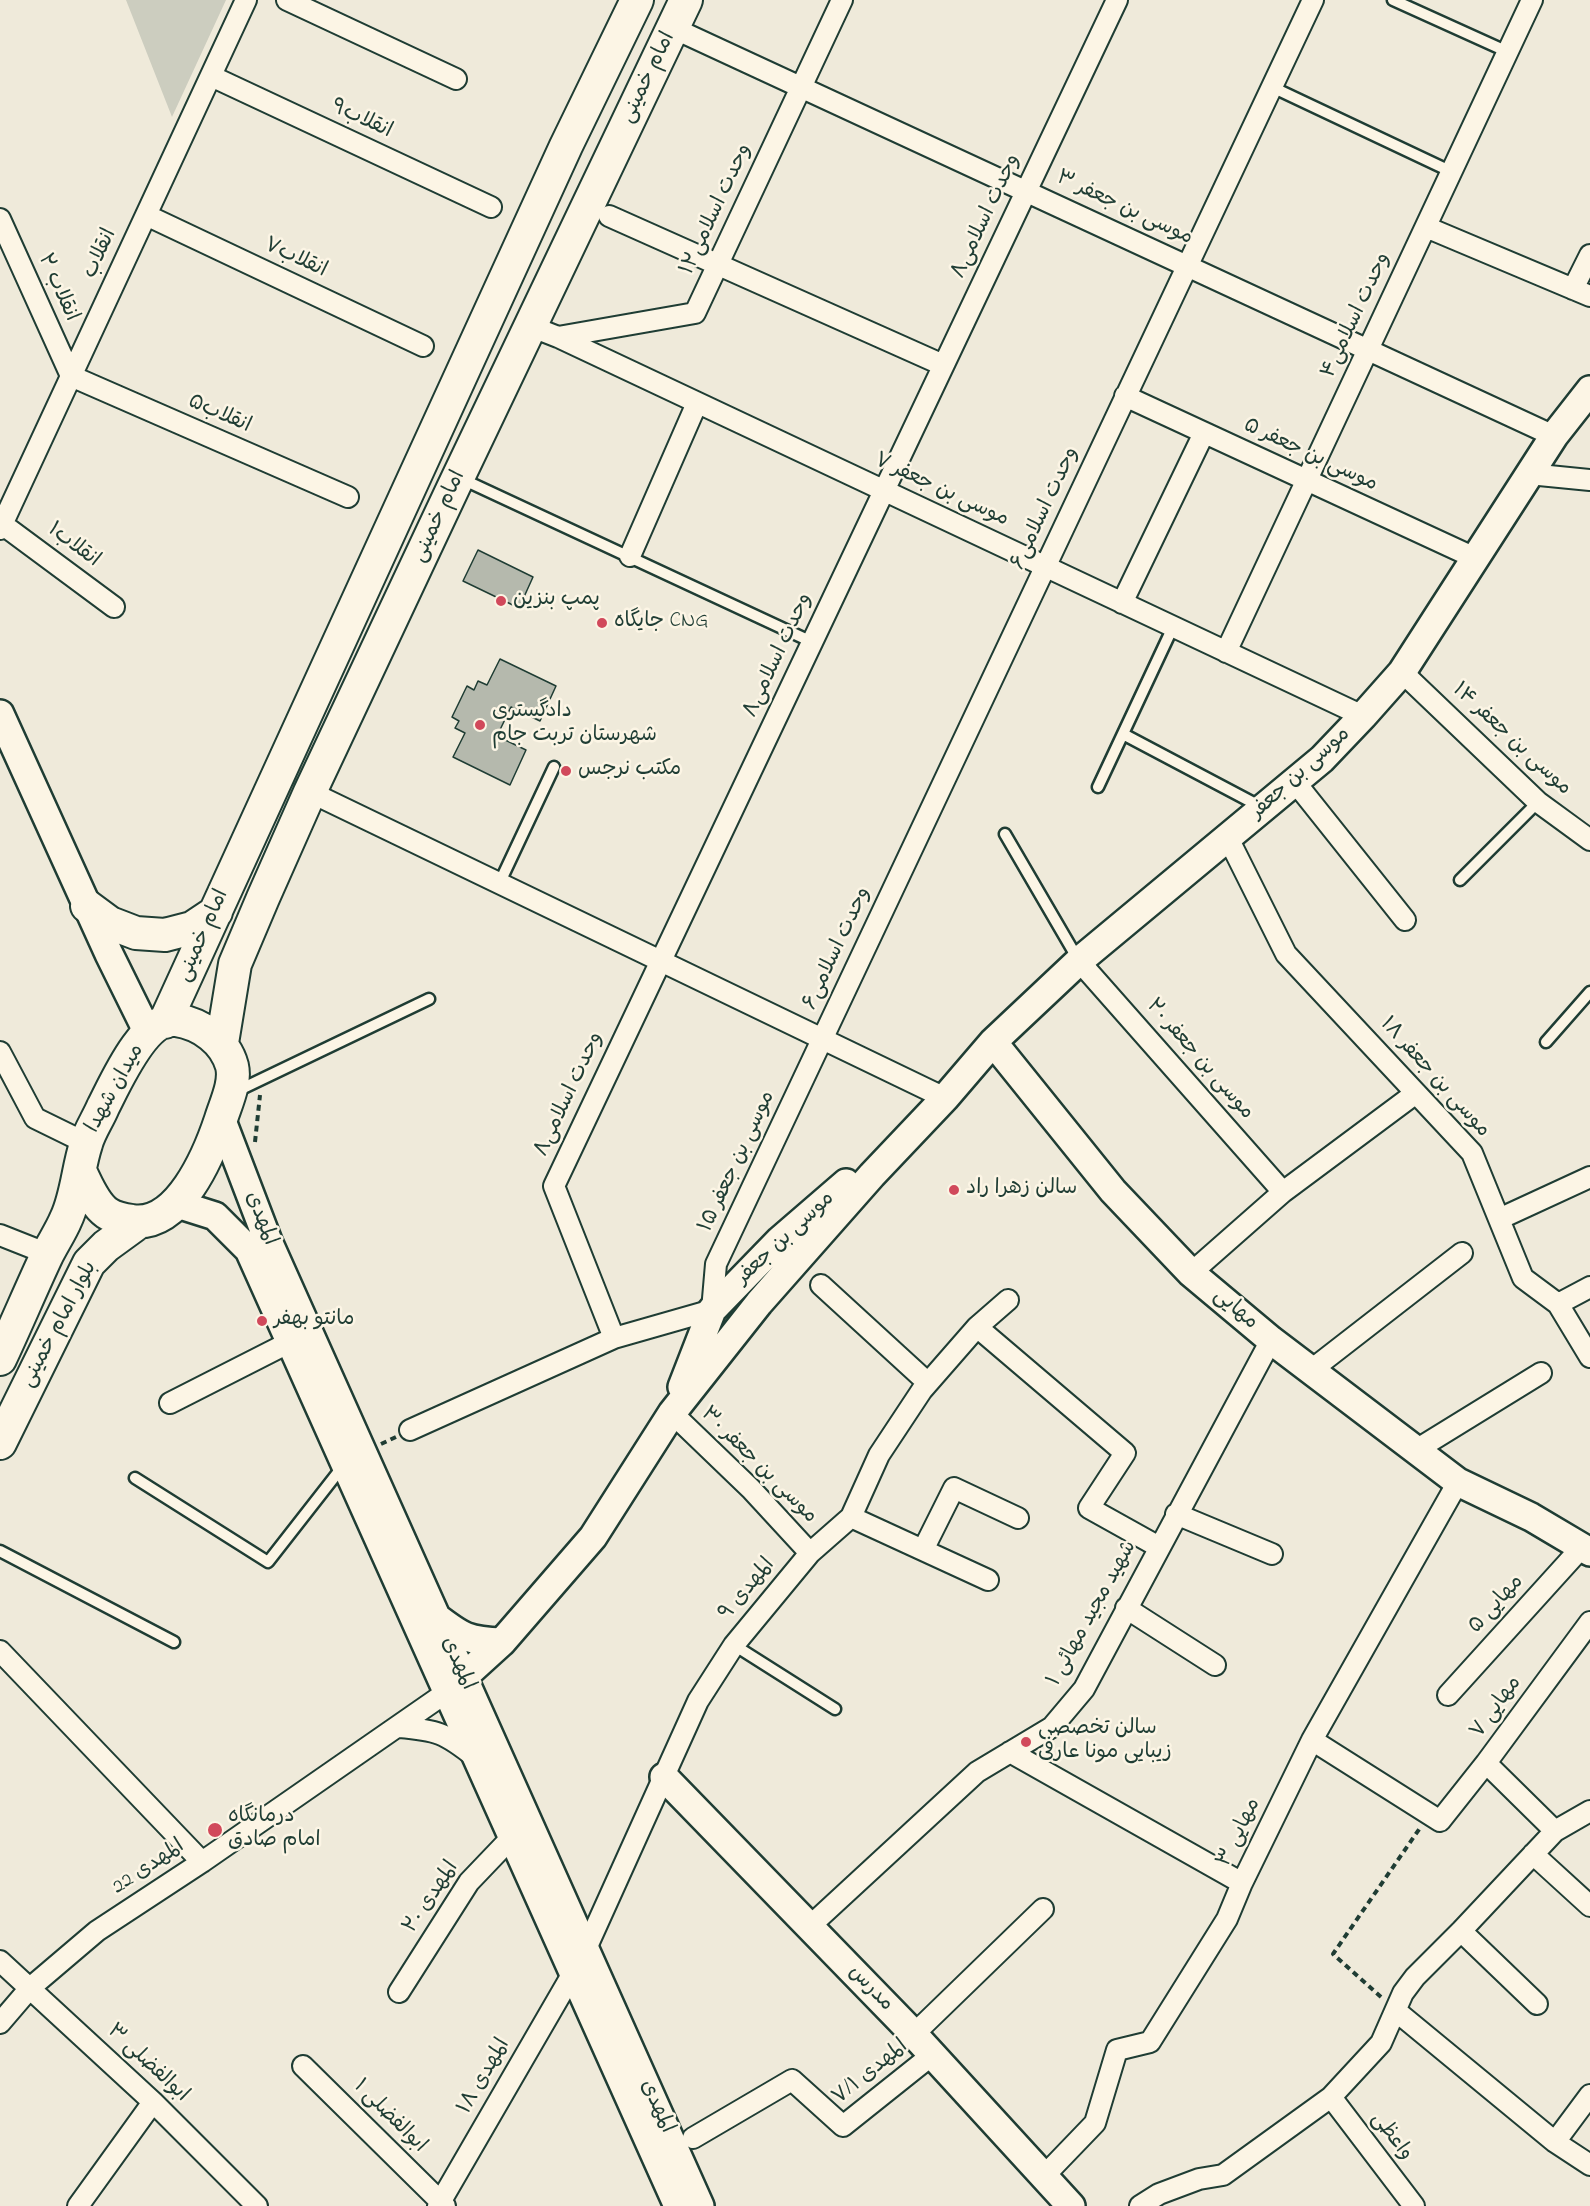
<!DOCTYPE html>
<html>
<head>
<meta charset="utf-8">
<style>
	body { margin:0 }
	canvas { display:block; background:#efeada }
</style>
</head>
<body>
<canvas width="1590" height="2206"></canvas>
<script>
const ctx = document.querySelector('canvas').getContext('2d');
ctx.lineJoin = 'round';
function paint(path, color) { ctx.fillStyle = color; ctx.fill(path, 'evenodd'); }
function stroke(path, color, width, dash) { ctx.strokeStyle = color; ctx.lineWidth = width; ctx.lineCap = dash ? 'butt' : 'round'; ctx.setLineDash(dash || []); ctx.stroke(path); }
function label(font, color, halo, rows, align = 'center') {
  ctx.font = font + ' "Indie Flower","Playpen Sans Arabic",sans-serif'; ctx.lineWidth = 5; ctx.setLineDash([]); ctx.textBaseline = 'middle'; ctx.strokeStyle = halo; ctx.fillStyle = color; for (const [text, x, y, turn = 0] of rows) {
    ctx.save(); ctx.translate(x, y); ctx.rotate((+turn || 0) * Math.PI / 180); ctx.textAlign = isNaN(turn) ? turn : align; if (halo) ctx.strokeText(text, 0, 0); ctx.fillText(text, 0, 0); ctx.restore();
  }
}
paint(new Path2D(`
	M126 0H226L172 117Z`), '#cccdbf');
const building = new Path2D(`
	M478 550 533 577 519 608 463 581Z
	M500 659 556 686 540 721 511 707 497 736 526 750 510 785 453 757 465 733 455 728 459 721 452 717 467 686 474 690 478 681 487 685Z`);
paint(building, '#b5b9ad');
stroke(building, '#1f3d34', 1.5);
const lane = new Path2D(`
	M1393 0 1508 52
	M1272 87 1452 172
	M462 479 812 642
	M1123 734 1263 808
	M1098 787 1173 627
	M1005 834 1079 961
	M1460 880 1538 802
	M499 884 554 767
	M1546 1042 1590 992
	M235 1092 429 999
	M135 1478 268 1562 343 1466
	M0 1551 174 1642
	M734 1645 835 1709`);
const street = new Path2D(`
	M287 0 456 79
	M673 28 1554 436
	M211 76 491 207
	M146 215 423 346
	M609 216 943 365
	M0 219 71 376 348 497
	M1426 227 1590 296
	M1573 289 1590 255
	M530 326 558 337 1363 716
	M558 337 695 313 842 0
	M1125 396 1475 558
	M1529 474 1590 480
	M2 524 114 607
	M0 529 246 0
	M630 556 697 403
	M1122 603 1204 433
	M1226 652 1532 0
	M1402 672 1538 802 1590 840
	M1295 782 1405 920
	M310 792 945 1098
	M1228 838 1286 954 1472 1153 1523 1278 1558 1304 1590 1357
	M1079 961 1283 1192
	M0 1052 35 1118 86 1143
	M1499 1219 1590 1177
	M0 1235 48 1254
	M1191 1273 1283 1192 1416 1093
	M821 1285 928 1383
	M1558 1304 1590 1287
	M977 1327 1125 1453 1089 1508 1159 1547
	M614 1338 554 1186 1117 0
	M1310 1371 1462 1253
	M170 1403 290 1342
	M672 1413 751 1489 810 1553
	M410 1430 614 1338 712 1310 716 1264 1313 0
	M1416 1450 1541 1373
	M1176 1514 1272 1554
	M851 1517 988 1580
	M923 1550 954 1488 1018 1518
	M1126 1608 1215 1665
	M0 1651 202 1862
	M1448 1695 1582 1547
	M399 1727C437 1730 445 1733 475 1757
	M1312 1740 1440 1821 1486 1763 1590 1622
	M1010 1752 1242 1883
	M1555 1831 1590 1811
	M1533 1854 1590 1906
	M809 1927 977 1772 1052 1727 1084 1689 1271 1340
	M1461 1931 1537 2004
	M585 1951 698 1701 734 1645 810 1553 851 1517 879 1455 922 1390 977 1327 1008 1300
	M0 1961 153 2102 257 2206
	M399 1992 469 1882 512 1837
	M1396 2011 1555 2142 1590 2165
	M0 2023 30 1988 97 1931 202 1862 447 1692
	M914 2034 1043 1909
	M303 2066 445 2206
	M1331 2097 1414 2206
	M693 2138 792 2080 843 2126 932 2055
	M1555 2142 1590 2095
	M1045 2175 1095 2123 1117 2050 1150 2042 1227 1919 1242 1883 1312 1740 1458 1482
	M78 2206 153 2102
	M438 2206 573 1973
	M1140 2206 1159 2194 1199 2179 1223 2175 1331 2097 1381 2043 1403 1993 1415 1977 1461 1931 1555 1831 1486 1763`);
const secondary = new Path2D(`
	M0 714 109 954 148 1033
	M993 1042 1113 1191 1191 1273 1271 1340 1458 1482 1531 1517 1590 1552
	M221 1118 268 1241 700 2206
	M177 1204 215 1216 249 1250 678 2206
	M682 1387 712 1310 780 1240 846 1183
	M436 1617C462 1637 468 1641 502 1642
	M447 1692 502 1642 593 1537 672 1413 759 1303 872 1175 945 1098 993 1042 1079 961 1322 759 1363 716 1402 672 1554 436 1590 390
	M664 1777 907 2027 1071 2206`);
const primary = new Path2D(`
	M87 906 110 923 136 933 165 935 192 928 216 912
	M165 1022 566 146 637 0
	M222 1043 235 964 263 898 310 792 454 486 686 0
	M0 1359C16 1325 31 1289 47 1255 53 1243 61 1231 66 1219 77 1196 78 1168 86 1144 89 1132 98 1119 103 1107 115 1084 144 1016 176 1020 202 1024 225 1041 232 1066 236 1083 226 1103 221 1119 209 1155 179 1228 132 1221 124 1220 114 1218 107 1213 94 1204 87 1185 80 1171
	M0 1443 89 1263 106 1246 139 1222`);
stroke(lane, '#1f3d34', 15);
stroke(street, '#1f3d34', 24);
stroke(secondary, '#1f3d34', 32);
stroke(primary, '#1f3d34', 36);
stroke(new Path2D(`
	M255 1142 260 1095
	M381 1444 396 1437
	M1381 1997 1333 1954 1420 1828`), '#1f3d34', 4, [6, 4.5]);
stroke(lane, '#fcf5e5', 10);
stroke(street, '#fcf5e5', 20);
stroke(secondary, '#fcf5e5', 27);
stroke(primary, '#fcf5e5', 32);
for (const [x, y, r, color] of [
	[501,601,6,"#d1495b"],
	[602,623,6,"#d1495b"],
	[480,725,6,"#d1495b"],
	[566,771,6,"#d1495b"],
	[954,1190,6,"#d1495b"],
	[262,1321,6,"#d1495b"],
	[1026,1742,6,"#d1495b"],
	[215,1830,8,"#d1495b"]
]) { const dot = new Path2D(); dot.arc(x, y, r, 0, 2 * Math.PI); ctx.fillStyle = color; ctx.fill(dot); stroke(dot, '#fcf5e5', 2); }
label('21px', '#1f3d34', '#fcf5e5', [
	["امام خمینی",649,78,-64],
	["انقلاب۹",361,120,25],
	["موسی بن جعفر ۳",1124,209,25],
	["وحدت اسلامی۱۲",717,210,-65],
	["وحدت اسلامی۸",987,217,-65],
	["انقلاب",101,254,-65],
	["انقلاب۷",295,259,25],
	["انقلاب ۲",57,288,66],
	["وحدت اسلامی۴",1357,316,-65],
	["انقلاب۵",219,415,24],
	["موسی بن جعفر ۵",1310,456,25],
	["موسی بن جعفر ۷",941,491,25],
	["وحدت اسلامی۶",1046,509,-65],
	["امام خمینی",440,517,-65],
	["انقلاب۱",73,546,37],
	["وحدت اسلامی۸",779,656,-65],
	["موسی بن جعفر ۱۴",1511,740,43],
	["موسی بن جعفر",1301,774,-42],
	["امام خمینی",204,936,-66],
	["وحدت اسلامی۶",838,949,-65],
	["موسی بن جعفر ۲۰",1199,1060,49],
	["موسی بن جعفر ۱۸",1434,1078,48],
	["میدان شهدا",116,1089,-61],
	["وحدت اسلامی۸",570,1095,-65],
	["موسی بن جعفر ۱۵",738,1162,-65],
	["المهدی",260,1219,69],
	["موسی بن جعفر",786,1239,-43],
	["مهایی",1235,1310,40],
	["بلوار امام خمینی",60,1325,-62],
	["موسی بن جعفر ۳۰",758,1466,45],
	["المهدی ۹",748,1590,-50],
	["مهایی ۵",1497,1605,-48],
	["شهید مجید مهائی ۱",1093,1614,-61],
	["المهدی",457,1664,66],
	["مهایی ۷",1497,1708,-54],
	["مهایی ۳",1240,1833,-64],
	["المهدی 22",149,1868,-34],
	["المهدی ۲۰",432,1898,-56],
	["مدرس",870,1989,46],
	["ابوالفضلی ۳",147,2064,43],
	["المهدی ۷/۱",871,2073,-39],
	["المهدی ۱۸",485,2077,-60],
	["المهدی",656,2107,66],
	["ابوالفضلی ۱",389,2117,45],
	["واعظی",1391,2137,53]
]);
label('21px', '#1f3d34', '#fcf5e5', [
	["پمپ بنزین",513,601],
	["جایگاه CNG",614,623],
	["دادگستری",492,713],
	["شهرستان تربت جام",492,737],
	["مكتب نرجس",578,771],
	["سالن زهرا راد",966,1190],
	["مانتو بهفر",274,1321],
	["سالن تخصصی",1038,1730],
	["زیبایی مونا عارفی",1038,1754],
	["درمانگاه",228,1818],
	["امام صادق",228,1842]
], 'left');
</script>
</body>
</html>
